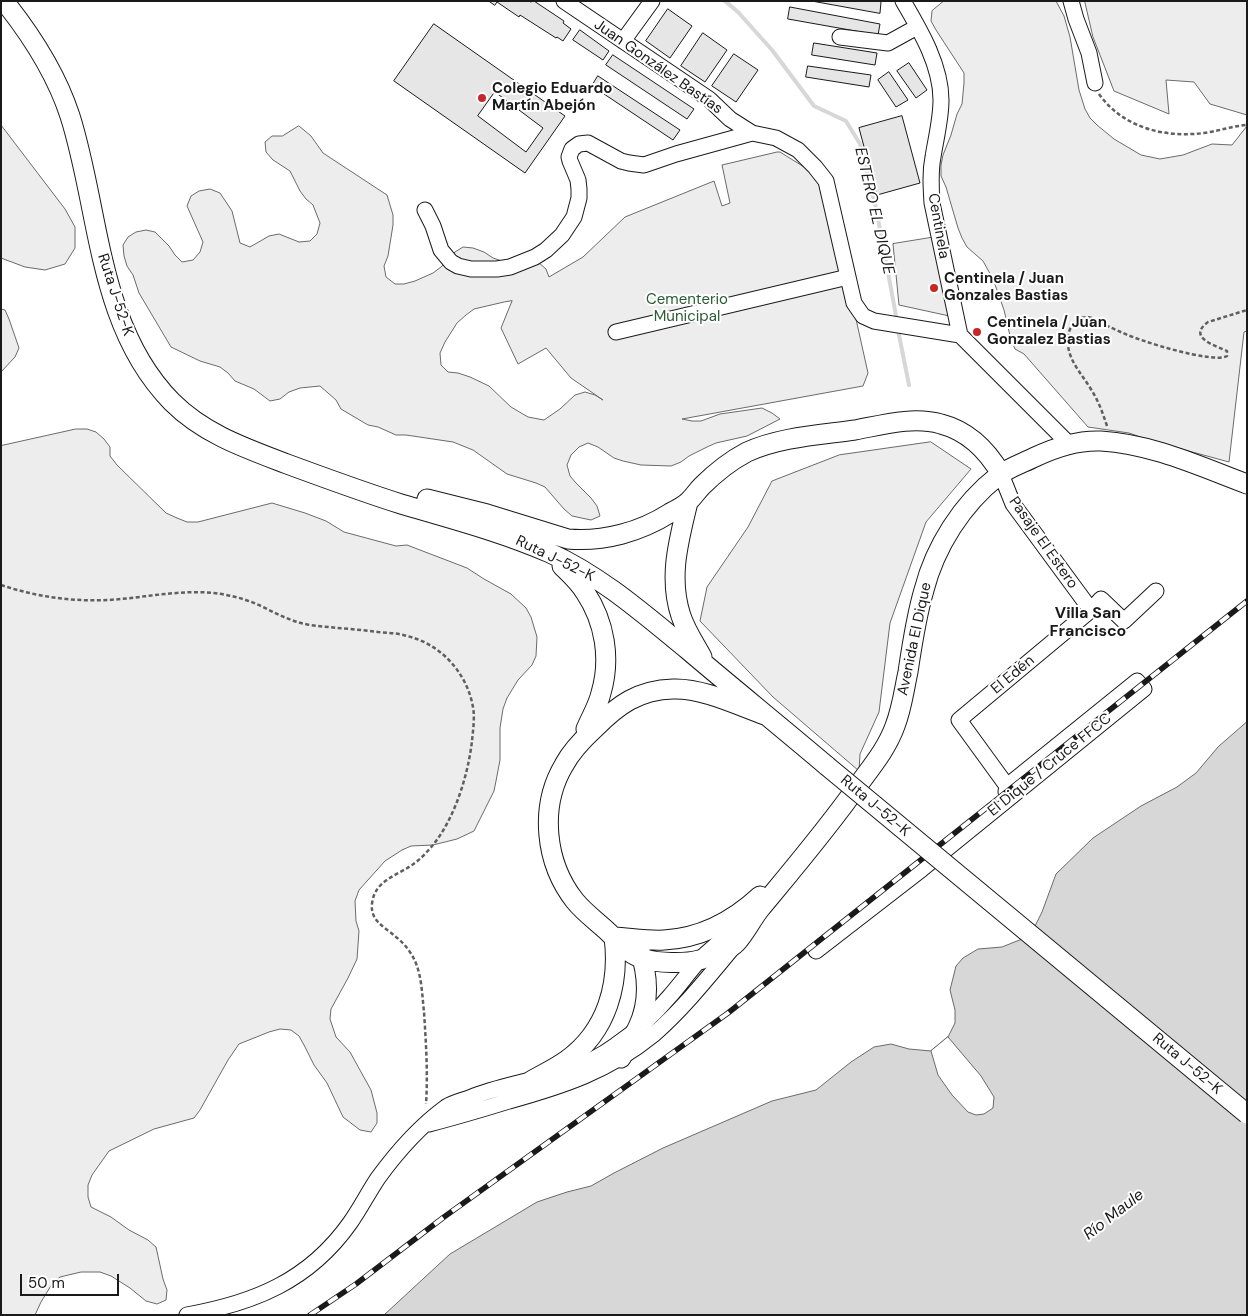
<!DOCTYPE html>
<html>
<head>
<meta charset="utf-8">
<style>
	body { margin:0 }
	#map { position:relative; width:1248px; height:1316px; overflow:hidden; background:#fff; font-family:"DM Sans",sans-serif }
	canvas { display:block }
	.frame { position:absolute; inset:0; border:2px solid #1a1a1a; pointer-events:none }
	.scale { position:absolute; left:20px; top:1274px; width:99px; height:22px; box-sizing:border-box; border:2px solid #1a1a1a; border-top:0; padding-left:6px; font-size:15px; line-height:18px; white-space:nowrap; color:#1a1a1a; -webkit-text-stroke:4px #fff; paint-order:stroke }
</style>
</head>
<body>
<div id="map">
<canvas width="1248" height="1316"></canvas>
<div class="frame"></div>
<div class="scale">50 m</div>
</div>
<script>
const ctx = document.querySelector('canvas').getContext('2d');
ctx.lineJoin = 'round';
function paint(path, color) { ctx.fillStyle = color; ctx.fill(path, 'evenodd'); }
function stroke(path, color, width, dash) { ctx.strokeStyle = color; ctx.lineWidth = width; ctx.lineCap = dash ? 'butt' : 'round'; ctx.setLineDash(dash || []); ctx.stroke(path); }
function label(font, color, halo, rows, align = 'center') {
  ctx.font = font + ' "DM Sans",sans-serif'; ctx.lineWidth = 4; ctx.setLineDash([]); ctx.textBaseline = 'middle'; ctx.strokeStyle = halo; ctx.fillStyle = color; for (const [text, x, y, turn = 0] of rows) {
    ctx.save(); ctx.translate(x, y); ctx.rotate((+turn || 0) * Math.PI / 180); ctx.textAlign = isNaN(turn) ? turn : align; if (halo) ctx.strokeText(text, 0, 0); ctx.fillText(text, 0, 0); ctx.restore();
  }
}
const built = new Path2D(`
	M944 1H1056L1064 16 1070 37 1079 90 1085 109 1090 118 1097 125 1114 139 1141 155 1160 159 1183 155 1212 144 1232 145 1247 126V331L1244 332 1229 462 1152 441 1129 433 1088 427 1024 354 1015 349 1011 340 1004 310 993 279 983 261 967 247 962 238 958 228 946 187 941 176V165L943 155 951 135 957 114 962 104 964 83V73L936 30 931 21 932 11Z
	M1085 1H1247V115L1210 104 1194 82 1166 80 1169 114 1114 91 1093 37Z
	M1 125 65 209 75 227V248L65 264 45 270 25 267 1 258Z
	M299 126 311 136 323 153 387 195 393 215V225L388 256 384 266 386 277 395 284H404L415 281 433 273 441 267 455 252 463 247 473 248 484 252 493 258 502 261 538 262 546 269 549 277 583 257 625 217 714 181 722 206 730 203 722 165 777 152H780L825 180 868 373 863 386 682 419 692 421H701L720 414 762 408 772 413 780 419 747 436 716 443 707 447 689 456 681 462 671 466 641 465 623 461 614 458 598 447 588 443 579 447 571 455 567 465 570 476 576 483 591 498 597 506 600 516 591 520 572 516 564 509 545 487 536 483 507 474 473 450 453 442 406 435H396L378 427 368 425 341 409 336 400 320 386 300 388 289 392 280 399 270 401 254 389 235 381 228 373 220 367 200 361 171 347 139 293 133 275 127 266 124 256 123 245 128 237 136 232 146 230 155 232 169 246 175 255 182 262 193 260 200 252 203 242 187 206 191 196 199 191 210 189 220 193 232 211 240 243 250 247 269 236 279 234 299 242 310 241 317 234 320 223 313 205 306 199 300 191 290 171 273 160 266 152 265 142 272 136H282ZM512 301 501 328 518 364 546 348 571 378 603 400 595 395 585 392 575 395 560 409 544 420 528 417 511 407 489 386 470 377 458 373 448 372 441 365 440 353 445 342 457 323 466 315 474 309 504 302Z
	M936 237 954 317 899 305 893 244Z
	M1 309 5 310 9 319 19 348 15 357 1 372Z
	M76 429H87L96 432 104 439 110 447V456L117 465 166 513 177 518 187 522H198L272 503 305 513 326 521 344 532 396 546 407 545 467 568 484 579 511 594 526 608 531 617 537 637 536 656 532 665 518 680 507 698 503 709 500 728V760L496 781 494 791 474 831 457 839 433 845 411 846 402 850 385 861 359 890 355 901 356 921 359 931 357 959 348 978 331 1009 330 1019 336 1037 350 1052 371 1090 377 1113V1123L371 1132 360 1130 343 1117 327 1083 314 1065 304 1045 299 1036 291 1030 280 1029 269 1032 239 1044 228 1060 200 1110 194 1118 154 1129 109 1151 92 1175 88 1185V1197L91 1207 111 1217 129 1230 148 1240 156 1247 163 1279 167 1290 166 1300 157 1304 146 1301 130 1288 111 1276 100 1272H81L60 1277 52 1284 41 1302 35 1315H1V446Z
	M931 442 971 469 926 522 890 623 879 712 860 754 859 771 773 697 700 621 707 587 748 527 772 481 839 455Z`);
paint(built, '#ededed');
stroke(built, '#6a6a6a', 1);
const water = new Path2D(`
	M1247 722V1315H384L450 1254 537 1202 567 1192 591 1186 614 1173 663 1148 772 1101 816 1090 851 1062 874 1047 891 1044 909 1049 931 1051 948 1037 955 1023V1010L950 990 956 966 963 958 978 949 1002 947 1022 939 1034 928 1042 912 1056 874 1093 838 1141 806 1177 787 1196 773 1218 747Z`);
paint(water, '#d7d7d7');
stroke(water, '#6a6a6a', 1);
const pier = new Path2D(`
	M948 1037 981 1076 994 1097 993 1108 984 1114 976 1115 968 1112 952 1095 938 1075 931 1051Z`);
paint(pier, '#fff');
stroke(pier, '#6a6a6a', 1);
stroke(new Path2D(`
	M725 1 738 12 772 50 814 106 846 121 860 144 876 208 897 321
	M898 330 909 385`), '#d7d7d7', 4);
const building = new Path2D(`
	M489 1H529L530 2 534 1 564 21 563 23 571 29 563 41 557 37 556 38 520 15 519 17 497 2 495 5Z
	M812 1H880L881 2 880 13Z
	M790 7 880 24 878 35 788 19Z
	M668 9 692 26 670 58 646 41Z
	M434 24 565 116 525 173 394 81ZM495 92 543 128 526 152 478 116Z
	M580 30 609 51 603 60 573 40Z
	M703 33 727 50 705 82 681 66Z
	M814 43 877 53 875 65 812 55Z
	M734 54 758 70 736 102 712 86Z
	M613 55 694 109 687 119 606 65Z
	M909 63 927 90 916 98 897 71Z
	M808 66 871 75 869 87 806 77Z
	M889 72 908 100 896 107 878 80Z
	M598 76 680 130 673 140 592 86Z
	M902 116 920 183 877 195 859 128Z`);
paint(building, '#e6e6e6');
stroke(building, '#1a1a1a', 1);
const minor = new Path2D(`
	M564 1 709 99 730 119 752 133
	M903 1C920 30 941 65 941 100 941 119 936 138 933 157 930 172 931 187 932 203L960 335 1069 444
	M1071 1 1076 19 1089 53 1095 83
	M840 37 888 43 917 27
	M623 41 652 1
	M425 210 433 226 441 250 451 262 458 266 471 269H497L510 267 535 257 546 250 562 235 574 217 579 198V189L578 180 570 161 569 157 572 149 579 144 588 143 621 161 629 163 644 165 676 154 752 133 776 138 798 150 815 167 826 181 854 303 863 316 874 321 960 335
	M616 332 848 277
	M1001 474 1013 504 1091 610
	M1008 795 1006 792 1007 786 959 720 1091 610 1101 599 1124 621 1156 591
	M816 951 922 869 1144 689 1137 681 1007 786
	M429 1124C456 1117 483 1109 509 1101 563 1086 609 1071 653 1035 684 1008 709 976 735 945
	M187 1315C254 1303 309 1281 350 1223 360 1209 368 1193 378 1178 397 1152 420 1126 446 1107 454 1102 465 1100 474 1096 504 1085 535 1080 565 1071 583 1065 601 1056 616 1045 635 1032 654 1015 669 997 679 986 688 973 698 962 703 955 711 950 717 944 729 934 740 924 753 916`);
const major = new Path2D(`
	M4 1C32 36 56 73 70 116 100 210 97 326 172 402 204 434 245 448 287 464 325 478 363 492 401 504 452 519 502 532 550 553 601 576 645 615 688 650 734 689 781 727 827 766
	M427 499 487 514 568 539C604 542 640 532 670 513 676 510 684 506 689 501 694 496 697 491 702 486 715 473 730 461 747 452 780 437 819 435 855 430 882 425 913 416 941 424 968 431 987 450 1001 474
	M688 502C679 540 668 577 681 616 686 631 695 644 702 657
	M562 566C570 574 579 582 585 592 605 622 611 659 601 693 598 706 591 717 586 729
	M765 715C737 705 703 688 673 689 638 690 618 705 595 728 583 739 572 750 564 765 539 807 545 863 575 901 584 912 595 920 606 930 617 940 628 955 644 959 658 963 685 964 699 960 705 959 712 955 718 952 724 950 732 948 736 943 744 935 752 919 760 909 794 868 828 828 859 784 873 765 887 748 895 726 902 708 904 690 908 672 912 645 916 617 924 590 935 547 962 504 998 476 1008 468 1023 463 1035 457 1056 447 1078 440 1101 441 1152 444 1199 466 1247 484
	M614 937C631 938 648 941 664 940 702 938 733 921 760 896
	M621 1058C626 1048 633 1038 638 1027 650 1002 648 974 639 948
	M531 1081C543 1074 556 1068 567 1060 607 1031 620 984 614 937`);
stroke(minor, '#1a1a1a', 17);
stroke(major, '#1a1a1a', 21);
stroke(new Path2D(`
	M1099 94C1123 128 1165 138 1204 133 1219 131 1232 126 1247 125
	M1107 426C1103 414 1099 402 1092 391 1084 377 1073 366 1069 351 1065 335 1071 313 1092 318 1096 319 1099 321 1102 323 1109 327 1116 330 1123 333 1140 341 1213 364 1227 356V351C1217 346 1186 338 1208 322L1247 310
	M1 585C40 598 81 603 121 599 152 596 183 590 214 593 230 595 246 599 261 606 277 614 292 622 310 625 333 628 356 629 378 632 388 633 398 633 407 636 441 644 467 673 473 707 475 718 473 730 472 741 468 775 455 818 433 845 427 852 420 860 412 865 396 876 374 881 372 904 370 921 385 927 396 937 404 943 410 951 414 959 422 975 422 995 424 1012 426 1043 428 1074 426 1104`), '#5f5f5f', 2.5, [4, 2.5]);
stroke(minor, '#fff', 15);
stroke(major, '#fff', 19);
const rail = new Path2D(`
	M310 1315 356 1284 444 1217 728 1013 1247 601`);
stroke(rail, '#1a1a1a', 5.5);
stroke(rail, '#fff', 4, [11]);
const majorBridge = new Path2D(`
	M827 766 1247 1114`);
stroke(majorBridge, '#1a1a1a', 21, []);
stroke(majorBridge, '#fff', 19);
for (const [x, y, r, color] of [
	[482,98,5,"#c62828"],
	[934,288,5,"#c62828"],
	[977,332,5,"#c62828"]
]) { const dot = new Path2D(); dot.arc(x, y, r, 0, 2 * Math.PI); ctx.fillStyle = color; ctx.fill(dot); stroke(dot, '#fff', 2); }
label('15px', '#1a1a1a', '#fff', [
	["Juan González Bastías",658,67,35],
	["Centinela",938,226,80],
	["Ruta J-52-K",115,295,72],
	["Pasaje El Estero",1043,543,55],
	["Ruta J-52-K",555,559,26],
	["Avenida El Dique",915,639,-78],
	["El Edén",1013,675,-40],
	["El Dique / Cruce FFCC",1050,765,-39],
	["Ruta J-52-K",875,806,40],
	["Ruta J-52-K",1187,1064,40]
]);
label('bold 15px', '#1a1a1a', '#fff', [
	["Colegio Eduardo",492,89],
	["Martín Abejón",492,106],
	["Centinela / Juan",944,279],
	["Gonzales Bastias",944,296],
	["Centinela / Juan",987,323],
	["Gonzalez Bastias",987,340]
], 'left');
label('15px', '#2b5a34', '#fff', [
	["Cementerio",687,300],
	["Municipal",687,317]
]);
label('italic 16px', '#1a1a1a', '#fff', [
	["ESTERO EL DIQUE",874,211,77],
	["Río Maule",1114,1215,-38]
]);
label('bold 16px', '#1a1a1a', '#fff', [
	["Villa San",1088,614],
	["Francisco",1088,632]
]);
</script>
</body>
</html>
